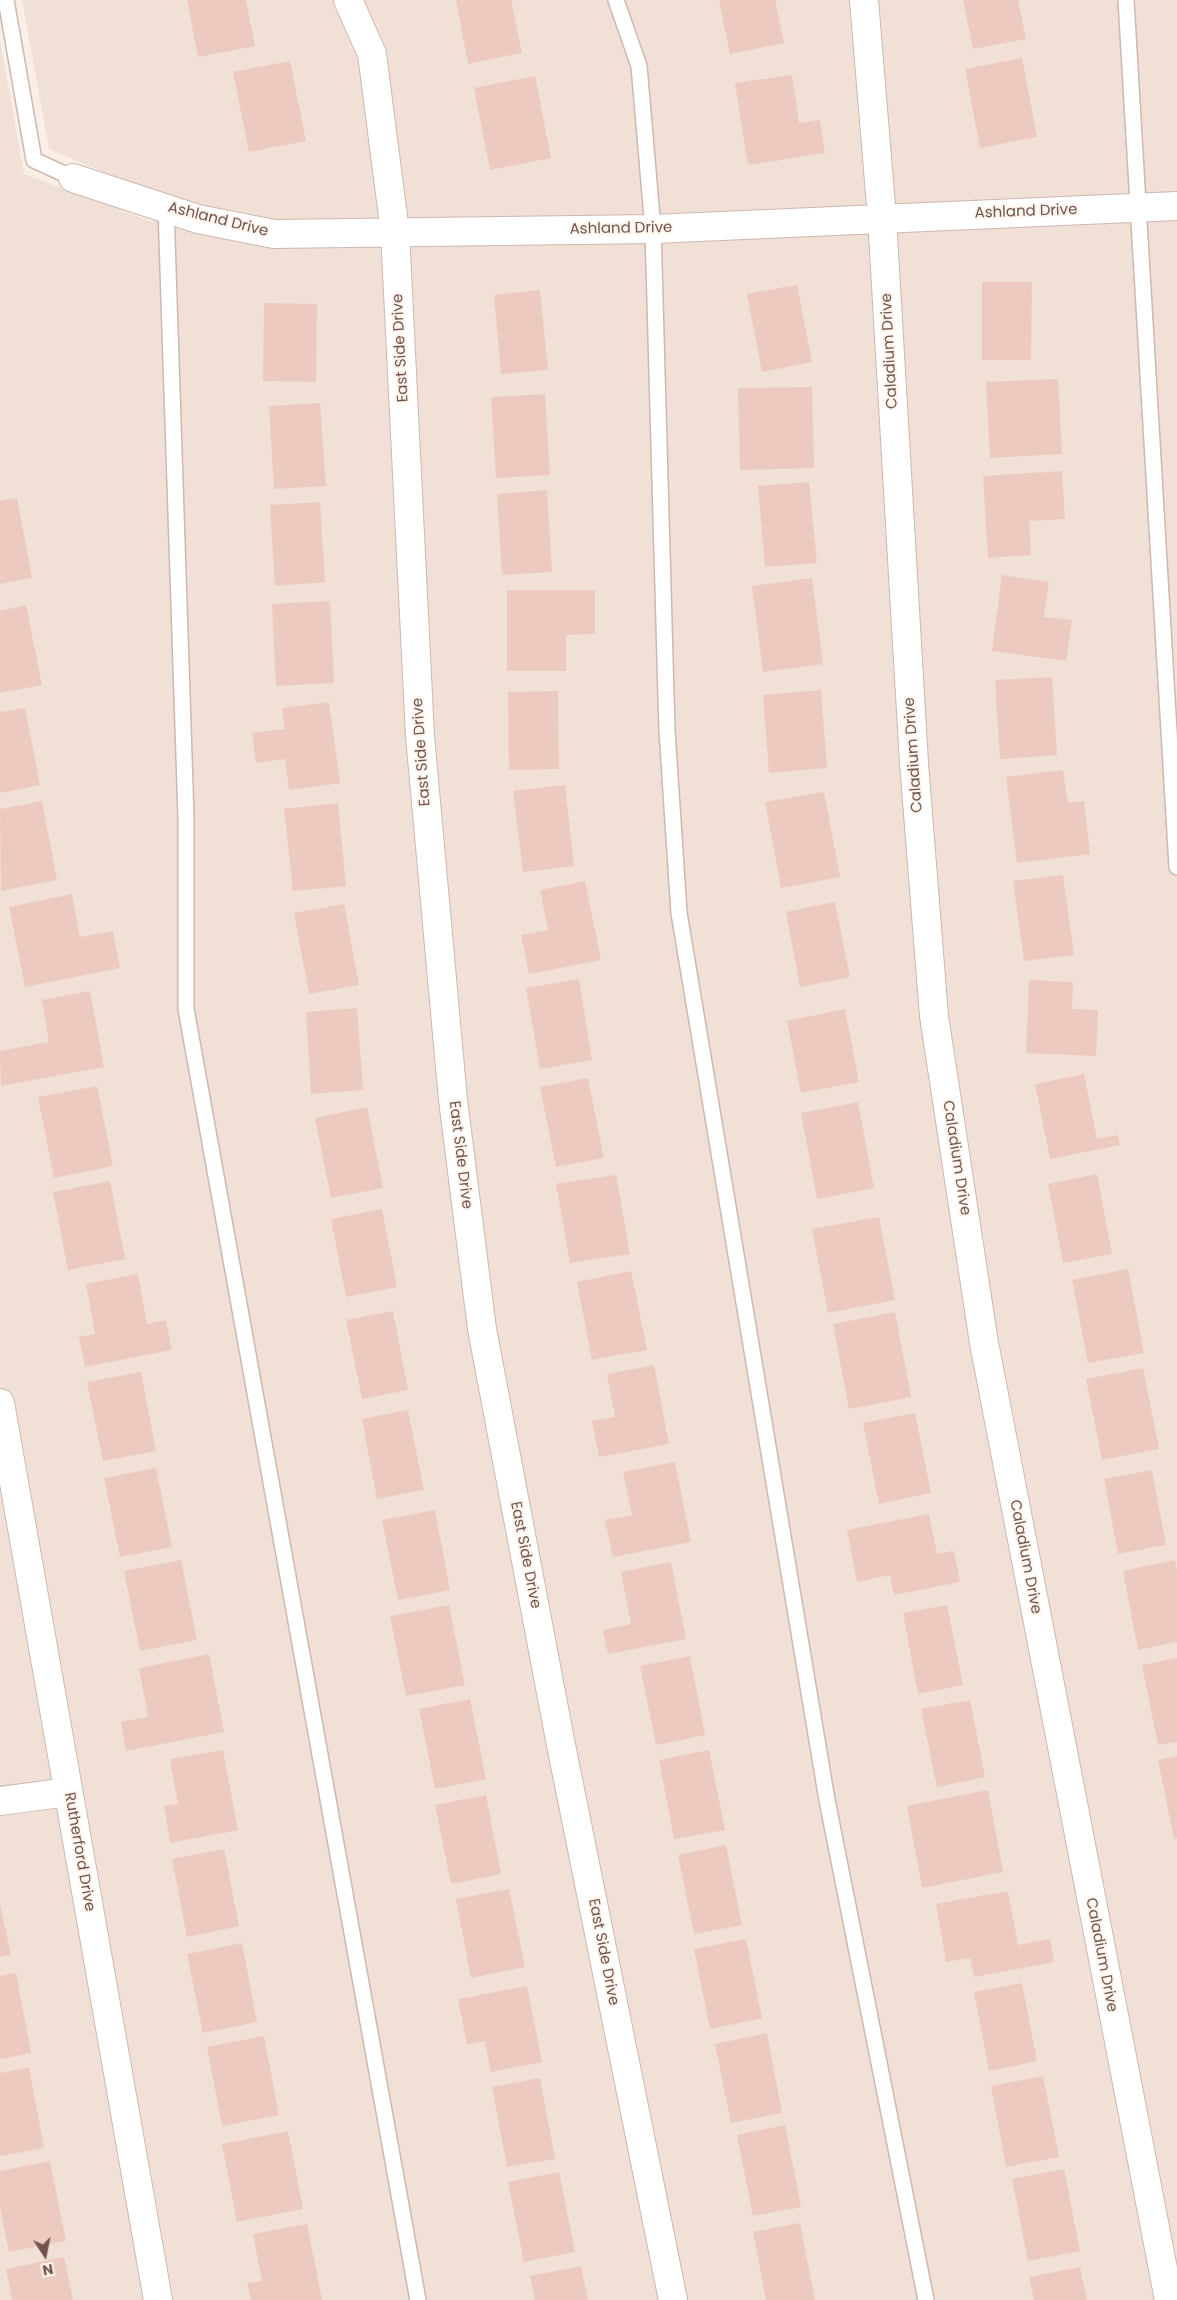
<!DOCTYPE html>
<html>
<head>
<meta charset="utf-8">
<style>
	body { margin:0 }
	#map { position:relative; width:1177px; height:2300px; overflow:hidden; background:#faefe6; font-family:Poppins,sans-serif }
	canvas { display:block }
	.north { position:absolute; left:20px; top:2230px; width:50px; height:50px; -webkit-text-stroke:4px #fdf4ec; paint-order:stroke; rotate:169deg; font-size:14px; font-weight:700; line-height:20px; text-align:center; color:#71544d }
	.north::after { content:''; display:block; margin:auto; width:18px; height:22px; background:#71544d; clip-path:polygon(50% 0,100% 100%,50% 72%,0 100%) }
</style>
</head>
<body>
<div id="map">
<canvas width="1177" height="2300"></canvas>
<div class="north">N</div>
</div>
<script>
const ctx = document.querySelector('canvas').getContext('2d');
ctx.lineJoin = 'round';
function paint(path, color) { ctx.fillStyle = color; ctx.fill(path, 'evenodd'); }
function stroke(path, color, width, dash) { ctx.strokeStyle = color; ctx.lineWidth = width; ctx.lineCap = dash ? 'butt' : 'round'; ctx.setLineDash(dash || []); ctx.stroke(path); }
function label(font, color, halo, rows, align = 'center') {
  ctx.font = font + ' Poppins,sans-serif'; ctx.lineWidth = 4; ctx.setLineDash([]); ctx.textBaseline = 'middle'; ctx.strokeStyle = halo; ctx.fillStyle = color; for (const [text, x, y, turn = 0] of rows) {
    ctx.save(); ctx.translate(x, y); ctx.rotate((+turn || 0) * Math.PI / 180); ctx.textAlign = isNaN(turn) ? turn : align; if (halo) ctx.strokeText(text, 0, 0); ctx.fillText(text, 0, 0); ctx.restore();
  }
}
paint(new Path2D(`
	M22 0H1177V2300H0V40L24 174 153 222 149 191 49 149Z`), '#f1e0d5');
paint(new Path2D(`
	M187 0H246L255 46 198 57Z
	M456 0H511L522 53 468 64Z
	M719 0H775L784 43 730 54Z
	M963 0H1018L1026 39 973 49Z
	M1022 58 1037 137 980 148 965 69Z
	M290 61 306 141 249 152 233 72Z
	M792 75 799 123 820 120 825 153 748 165 735 83Z
	M535 76 551 158 490 170 474 88Z
	M982 282H1032L1031 360H982Z
	M797 285 812 362 762 372 747 294Z
	M540 290 548 370 501 374 494 295Z
	M264 303 317 304 316 382 263 381Z
	M1058 379 1062 454 990 458 986 382Z
	M812 387 814 468 740 470 738 388Z
	M545 394 550 475 496 478 491 397Z
	M320 403 326 486 274 489 269 406Z
	M1062 471 1065 519 1029 521 1031 555 988 558 983 476Z
	M809 482 817 563 765 567 758 486Z
	M547 490 552 572 502 575 497 494Z
	M17 498 32 578 0 584V501Z
	M320 502 325 582 275 586 270 505Z
	M1002 575 1049 582 1044 617 1072 620 1066 661 992 651Z
	M812 578 823 664 763 672 752 586Z
	M507 590H595V634L566 635V671H507Z
	M330 601 334 683 276 686 272 604Z
	M26 605 42 685 0 693V611Z
	M1052 677 1057 755 1000 759 995 680Z
	M821 690 827 768 769 773 763 695Z
	M558 691 559 769 509 770 508 692Z
	M329 702 340 783 289 790 285 759 256 763 252 733 285 729 282 708Z
	M25 708 40 785 0 793V712Z
	M1063 770 1068 803 1084 801 1090 854 1017 863 1006 777Z
	M565 785 574 866 523 872 513 791Z
	M824 792 840 877 781 888 765 802Z
	M42 801 57 880 1 891 0 809Z
	M338 803 346 886 293 891 284 809Z
	M1063 875 1074 955 1024 961 1013 881Z
	M585 881 601 960 529 974 521 935 548 930 540 890Z
	M72 894 80 937 113 931 120 968 25 987 9 907Z
	M835 902 850 977 800 987 786 912Z
	M344 904 359 985 309 994 294 913Z
	M579 979 592 1060 540 1069 526 988Z
	M1029 980 1073 982 1072 1009 1098 1010 1096 1056 1026 1053Z
	M90 991 104 1067 1 1086 0 1051 49 1042 42 1000Z
	M357 1008 363 1090 311 1094 306 1012Z
	M845 1009 859 1082 801 1093 787 1021Z
	M1084 1074 1097 1139 1118 1135 1120 1145 1050 1159 1035 1084Z
	M588 1078 604 1158 556 1167 540 1087Z
	M97 1086 113 1166 54 1178 38 1097Z
	M858 1102 874 1188 817 1199 801 1113Z
	M367 1107 383 1188 331 1198 315 1118Z
	M1097 1174 1112 1254 1063 1263 1048 1184Z
	M616 1175 630 1254 570 1263 556 1184Z
	M110 1181 125 1259 68 1270 53 1192Z
	M382 1209 397 1287 346 1297 331 1219Z
	M879 1217 895 1300 828 1313 812 1229Z
	M1128 1269 1144 1353 1088 1363 1072 1280Z
	M631 1271 647 1350 592 1360 577 1282Z
	M138 1274 147 1324 166 1320 172 1350 85 1367 79 1337 95 1334 86 1284Z
	M393 1311 408 1390 362 1399 346 1320Z
	M895 1312 911 1397 849 1409 833 1324Z
	M654 1365 669 1444 599 1457 592 1421 615 1417 607 1374Z
	M1143 1368 1159 1449 1102 1460 1086 1379Z
	M141 1372 156 1451 103 1461 87 1382Z
	M408 1410 424 1490 377 1499 362 1419Z
	M915 1413 931 1493 879 1504 863 1423Z
	M675 1462 691 1542 613 1557 605 1520 632 1515 623 1472Z
	M156 1468 172 1547 120 1557 104 1478Z
	M1152 1470 1166 1545 1118 1554 1104 1479Z
	M435 1510 450 1590 398 1600 382 1520Z
	M929 1514 937 1554 954 1551 960 1582 894 1595 890 1575 857 1582 847 1530Z
	M181 1560 197 1640 140 1651 124 1571Z
	M1175 1560 1177 1571V1642L1138 1650 1123 1571Z
	M671 1562 686 1639 608 1654 603 1630 631 1624 621 1572Z
	M449 1605 465 1685 406 1696 390 1616Z
	M947 1605 963 1685 918 1694 903 1613Z
	M209 1654 224 1732 126 1751 121 1722 148 1717 139 1668Z
	M690 1656 705 1735 656 1745 640 1666Z
	M1177 1658V1742L1158 1745 1142 1665Z
	M470 1699 486 1779 435 1789 419 1709Z
	M970 1700 985 1777 937 1787 921 1709Z
	M223 1750 238 1830 170 1843 164 1806 178 1804 170 1759Z
	M709 1750 725 1830 674 1839 659 1760Z
	M1177 1756V1838L1174 1839 1158 1760Z
	M988 1790 1003 1872 922 1888 907 1806Z
	M486 1795 501 1874 451 1884 435 1805Z
	M726 1845 742 1925 694 1934 678 1855Z
	M224 1849 239 1926 187 1937 172 1859Z
	M509 1889 525 1967 471 1978 456 1899Z
	M1008 1891 1018 1945 1050 1939 1054 1962 974 1977 970 1958 946 1962 936 1904Z
	M0 1904 11 1955 0 1957Z
	M746 1939 762 2018 710 2029 694 1949Z
	M242 1943 257 2022 203 2033 187 1954Z
	M16 1973 31 2053 0 2059V1976Z
	M1022 1983 1037 2061 989 2071 974 1992Z
	M527 1986 542 2062 491 2072 485 2041 467 2045 458 1999Z
	M767 2033 782 2113 731 2123 715 2044Z
	M264 2036 279 2115 222 2126 207 2047Z
	M29 2067 44 2148 0 2156V2073Z
	M1043 2076 1059 2157 1006 2167 991 2086Z
	M540 2078 555 2159 507 2167 492 2087Z
	M785 2125 801 2207 753 2216 737 2135Z
	M288 2131 303 2209 237 2222 222 2144Z
	M50 2161 66 2241 9 2252 0 2207V2171Z
	M1064 2169 1080 2251 1028 2261 1012 2179Z
	M559 2172 575 2252 524 2262 508 2182Z
	M800 2223 815 2300H766L753 2232Z
	M307 2224 322 2300H251L247 2283 262 2281 253 2234Z
	M64 2257 73 2300H12L6 2269Z
	M581 2266 588 2300H535L530 2276Z
	M1080 2267 1087 2300H1034L1029 2277Z`), '#edcac0');
const service = new Path2D(`
	M6 0 34 160 73 178
	M616 0 639 66 653 229 667 731 679 913 827 1800 926 2300
	M1126 0 1177 867
	M166 208 186 817V1009L418 2300`);
const minor = new Path2D(`
	M348 0 372 54 395 232 420 736 453 1100 482 1329 560 1740 673 2300
	M864 0 882 218 914 763 934 1016 984 1343 1169 2300
	M73 178 198 219 274 234 653 229 1177 206
	M0 1403 158 2300
	M0 1801 68 1792`);
stroke(service, '#cdb8b0', 18);
stroke(minor, '#cdb8b0', 30);
stroke(service, '#fff', 15);
stroke(minor, '#fff', 28);
label('15px', '#71544d', '#fdf4ec', [
	["Ashland Drive",1026,212,-2],
	["Ashland Drive",218,220,14],
	["Ashland Drive",621,229,-1],
	["East Side Drive",401,348,-93],
	["Caladium Drive",890,351,-93],
	["East Side Drive",422,752,-94],
	["Caladium Drive",914,755,-94],
	["East Side Drive",460,1155,83],
	["Caladium Drive",956,1158,81],
	["East Side Drive",525,1555,79],
	["Caladium Drive",1025,1557,79],
	["Rutherford Drive",79,1852,80],
	["East Side Drive",603,1952,79],
	["Caladium Drive",1101,1955,79]
]);
</script>
</body>
</html>
